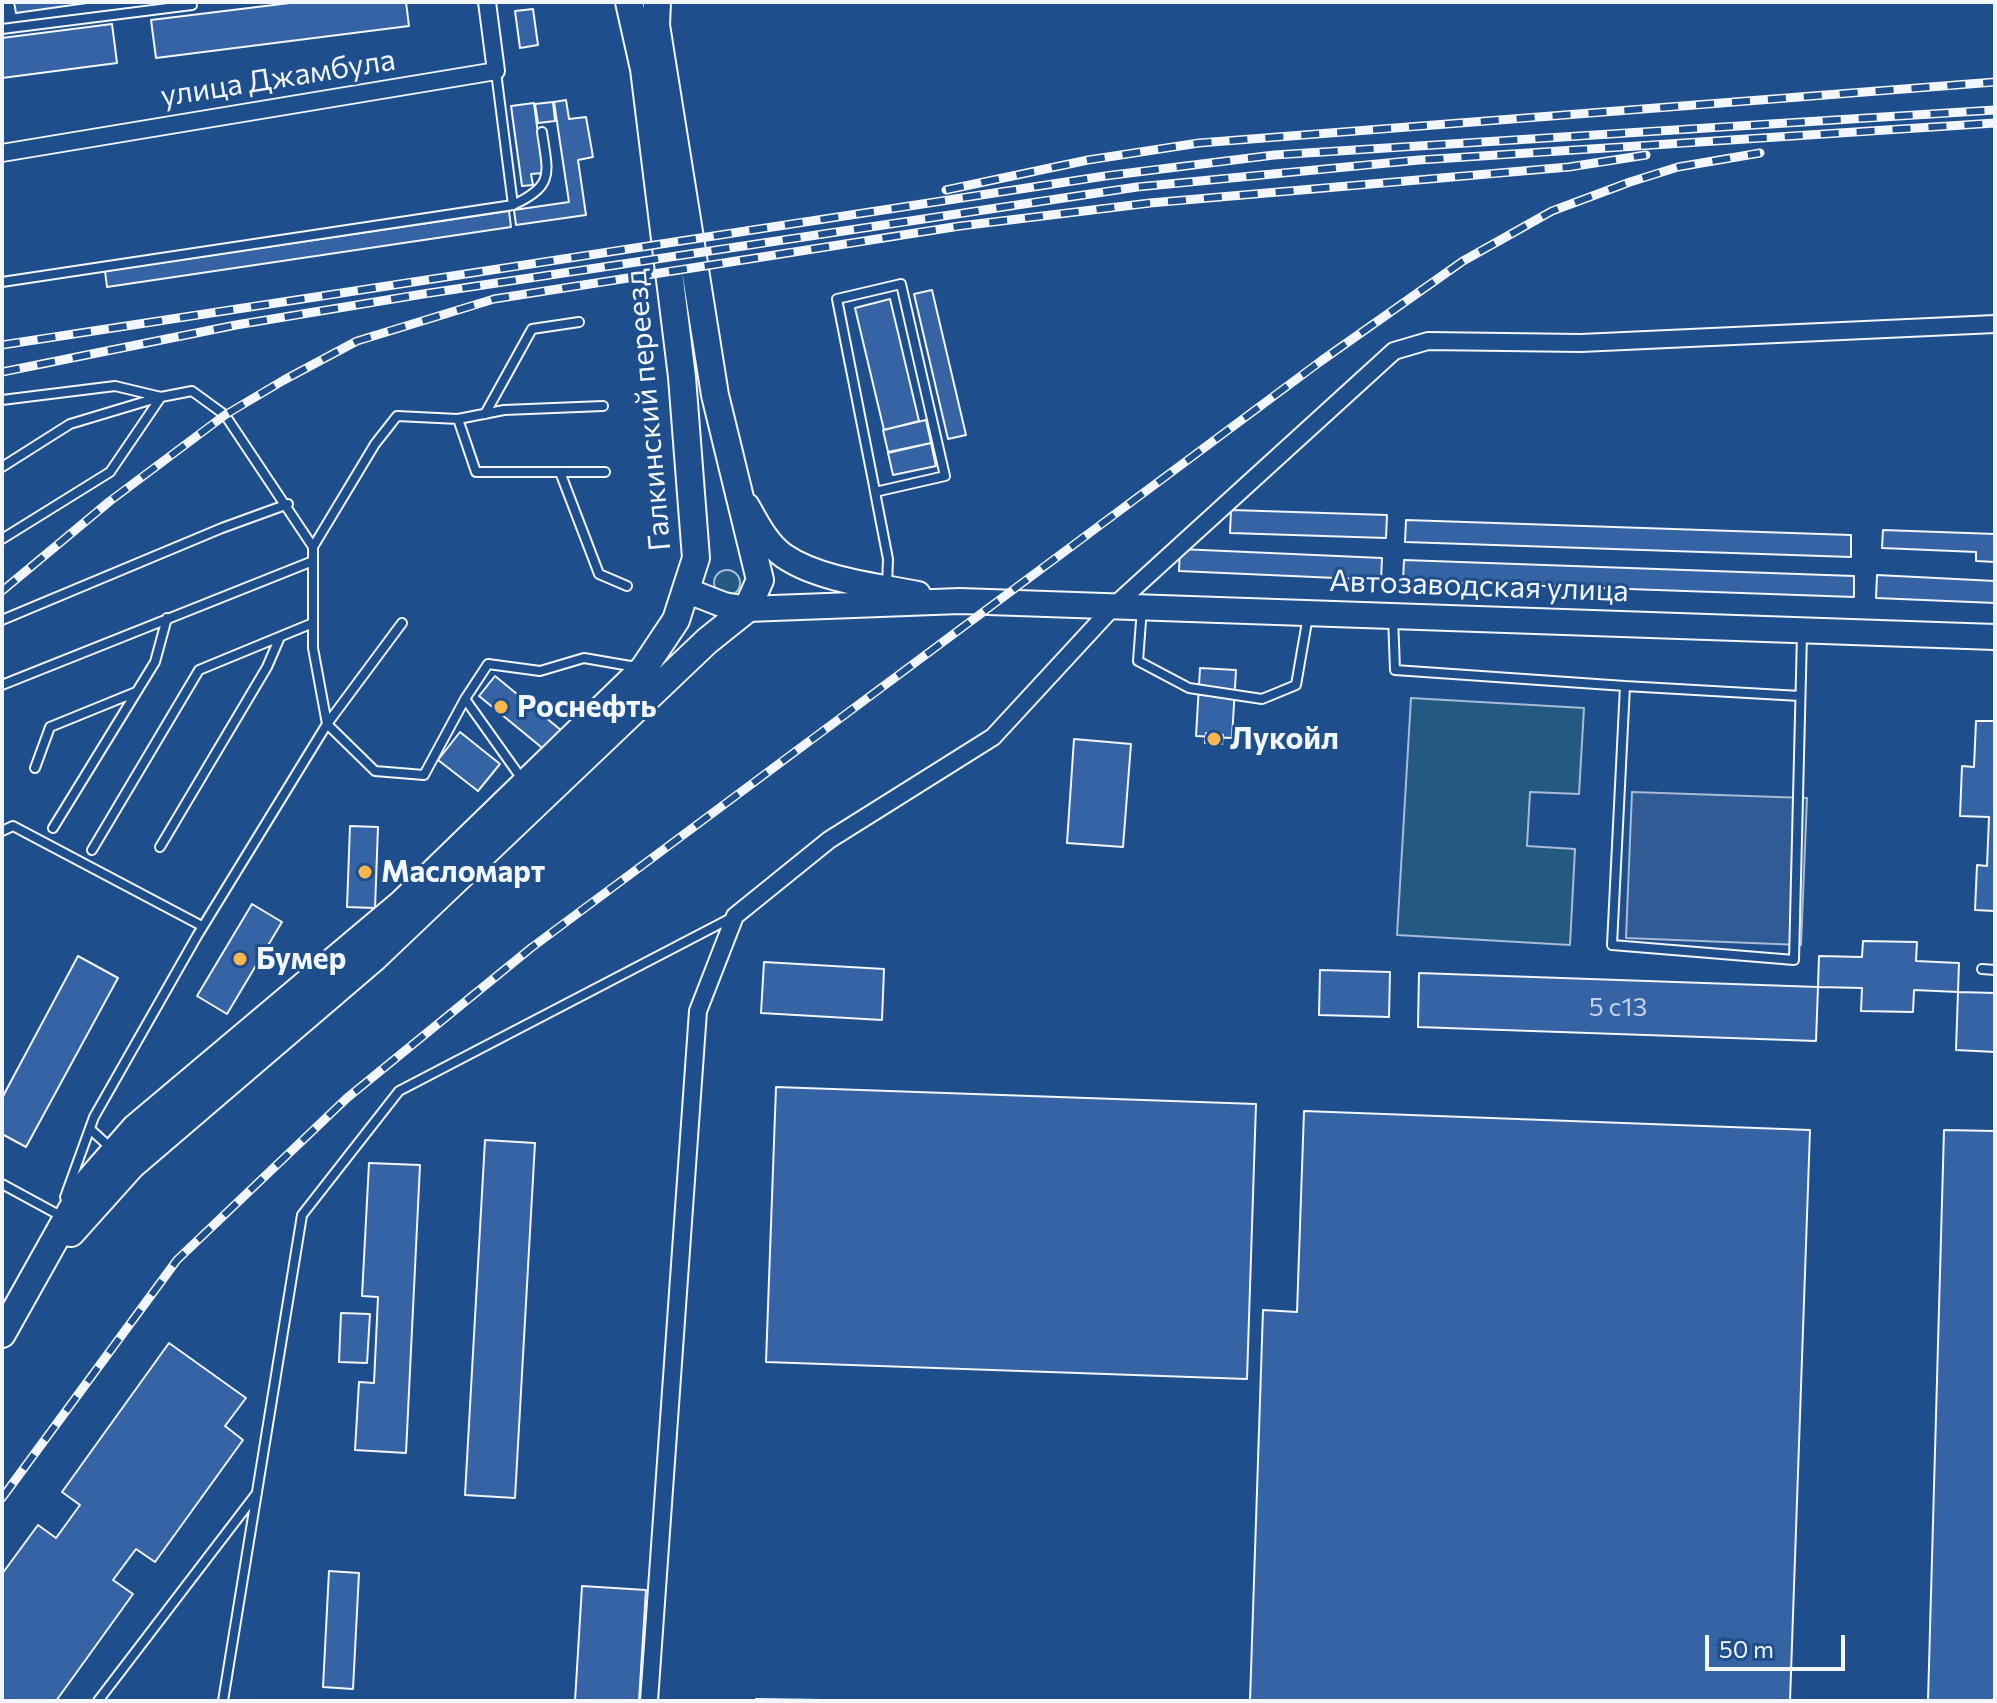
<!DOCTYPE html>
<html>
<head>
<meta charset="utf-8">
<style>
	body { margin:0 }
	#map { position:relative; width:1997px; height:1703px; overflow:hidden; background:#1f4e8c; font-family:Commissioner,sans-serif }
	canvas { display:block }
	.frame { position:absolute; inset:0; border:4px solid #f2f6ff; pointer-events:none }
	.scale { position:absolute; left:1705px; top:1635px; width:140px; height:36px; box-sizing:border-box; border:4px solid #f2f6ff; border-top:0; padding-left:10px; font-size:24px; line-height:28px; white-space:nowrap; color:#f2f6ff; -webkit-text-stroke:6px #1f4e8c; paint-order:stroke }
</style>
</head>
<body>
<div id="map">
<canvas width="1997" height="1703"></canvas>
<div class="frame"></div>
<div class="scale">50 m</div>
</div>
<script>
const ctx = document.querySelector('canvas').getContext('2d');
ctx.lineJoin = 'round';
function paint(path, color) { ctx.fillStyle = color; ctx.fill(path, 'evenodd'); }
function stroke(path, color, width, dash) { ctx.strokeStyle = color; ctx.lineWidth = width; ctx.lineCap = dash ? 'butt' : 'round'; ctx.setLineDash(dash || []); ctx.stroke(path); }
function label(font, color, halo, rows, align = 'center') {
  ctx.font = font + ' Commissioner,sans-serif'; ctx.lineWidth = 6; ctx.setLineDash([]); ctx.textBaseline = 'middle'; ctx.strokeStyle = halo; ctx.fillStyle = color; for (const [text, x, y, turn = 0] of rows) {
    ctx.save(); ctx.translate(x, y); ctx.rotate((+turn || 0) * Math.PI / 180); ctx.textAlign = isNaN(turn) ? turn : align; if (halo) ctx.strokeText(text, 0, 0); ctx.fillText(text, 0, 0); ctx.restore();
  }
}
const green = new Path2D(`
	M714 583a13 13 0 1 1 26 0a13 13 0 1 1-26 0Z
	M1411 698 1584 708 1579 794 1530 792 1527 846 1575 849 1570 945 1397 935Z`);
paint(green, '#245a82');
stroke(green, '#a8bbd7', 2);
const parking = new Path2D(`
	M1632 792 1807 798 1801 945 1626 938Z`);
paint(parking, '#305b95');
stroke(parking, '#a8bbd7', 2);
const building = new Path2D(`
	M14 2H94L16 13Z
	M298 2H406L409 26 156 58 151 20Z
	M533 9 538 45 520 48 515 11Z
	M112 24 117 63 2 78V38Z
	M566 100 569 119 586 117 593 157 578 160 586 215 516 225 514 210 569 202 554 102Z
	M553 102 555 121 538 123 535 104Z
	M534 103 543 173 531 174 533 185 522 186 511 106Z
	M509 211 511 227 107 287 105 271Z
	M932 290 966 435 948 439 914 294Z
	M890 299 919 421 884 430 855 308Z
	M926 420 931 443 888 452 883 430Z
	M931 443 936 466 893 475 888 453Z
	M1231 510 1387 515 1386 538 1230 533Z
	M1406 520 1851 535V557L1405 542Z
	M1883 530 1995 534V562L1976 561V552L1882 548Z
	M1180 549 1382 558 1381 580 1179 571Z
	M1404 560 1854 576V597L1403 581Z
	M1877 575 1995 581V603L1876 598Z
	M1200 668 1236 670 1232 738 1196 736Z
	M495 676 562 731 546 751 479 696Z
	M1976 721H1995V911L1975 910 1977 865 1987 866 1989 817 1960 816 1962 766 1974 767Z
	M460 732 500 764 478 791 438 760Z
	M1206 733 1223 735 1222 744 1205 743Z
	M1074 739 1131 744 1123 847 1067 843Z
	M350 826 378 827 375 908 347 907Z
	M252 904 282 922 227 1014 197 996Z
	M1863 941 1917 942 1916 961 1959 963 1958 992 1914 990 1913 1012 1861 1011 1862 988 1818 987 1819 956 1862 957Z
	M78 956 118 978 26 1147 2 1134V1098Z
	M764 962 884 969 882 1020 761 1013Z
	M1320 970 1390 972 1389 1017 1319 1015Z
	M1419 973 1818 987 1816 1041 1418 1027Z
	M1958 992 1995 993V1052L1956 1050Z
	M776 1087 1256 1104 1247 1379 766 1362Z
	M1304 1111 1810 1130 1790 1701H1250L1263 1310 1297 1312Z
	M1944 1130 1995 1131V1701H1928Z
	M485 1140 535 1143 515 1498 465 1495Z
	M369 1163 420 1165 406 1453 355 1450 359 1382 374 1383 378 1297 362 1296Z
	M341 1313 370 1314 367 1363 339 1362Z
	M169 1343 246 1398 225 1426 243 1440 155 1562 136 1549 113 1580 133 1594 56 1701H2V1574L38 1525 56 1538 80 1505 62 1492Z
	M329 1571 359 1573 353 1689 323 1687Z
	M582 1586 646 1590 639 1701H575Z
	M756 1699 822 1700V1701H756Z`);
paint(building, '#3563a3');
stroke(building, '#f2f6ff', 2);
const lane = new Path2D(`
	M2 29 192 5
	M513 205C555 185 548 174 542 132
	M2 282 513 205 496 72
	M2 400 115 386 161 397 192 391 225 415 313 547V648L327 724 375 771 424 775 465 699
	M485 414 532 329 579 322
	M458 419 476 472H605
	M2 467 70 424 160 397
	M560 472 599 574 627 586
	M875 492 945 476 901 284 837 299 874 486 875 492 888 559 887 585
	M2 539 110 472 161 397
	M313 547 375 444 397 416 458 419 504 410 603 406
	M1142 608 1138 661 1189 688 1262 699 1296 685 1308 616
	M1393 617 1395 670 1625 686 1612 945 1794 960 1802 634
	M2 620 222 528 288 504
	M2 685 313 561
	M1625 686 1800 696
	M35 768 50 727 136 692
	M522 779 465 699 488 664 540 671 584 658 636 667
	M53 828 155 662 167 618
	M2 831 13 826 202 926
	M160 847 267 667 280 637
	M92 850 199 670 313 623
	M1982 969 1995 970
	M90 1129 113 1150
	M2 1184 59 1215
	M65 1197 94 1117 197 936 327 724 402 623
	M98 1701 257 1493
	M223 1701 302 1215 399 1091 731 918`);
const street = new Path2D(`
	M2 153 496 71 487 2
	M649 1701 698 1011 735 916 829 840 993 737 1113 607 1394 351 1428 341 1581 343 1995 324`);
const secondary = new Path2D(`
	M747 506C757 524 767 544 784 556 819 580 878 586 918 594
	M688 591 724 605 747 609 960 601 1995 637`);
const primary = new Path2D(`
	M71 1233 132 1165 375 957 707 641 747 609 760 580 715 395 656 25 657 2
	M2 1334 86 1184 135 1128 401 904 644 668 676 620 696 558 682 377 644 69 629 2`);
stroke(lane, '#f2f6ff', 12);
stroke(street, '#f2f6ff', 20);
stroke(secondary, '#f2f6ff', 28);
stroke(primary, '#f2f6ff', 30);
stroke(lane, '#1f4e8c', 8);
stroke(street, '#1f4e8c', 16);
stroke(secondary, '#1f4e8c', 24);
stroke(primary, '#1f4e8c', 26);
const rail = new Path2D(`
	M946 190 1088 160 1199 143 1995 82
	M2 345 1105 176 1274 155 1995 110
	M2 372 236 325 423 294 1137 187 1419 160 1995 123
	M2 591 110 501 225 415 284 380 357 341 494 299 960 226 1150 203 1569 167 1646 155
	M2 1498 177 1260 347 1098 531 948 1321 361 1463 261 1552 211 1630 182 1678 167 1760 153`);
stroke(rail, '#f2f6ff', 9);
stroke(rail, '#1f4e8c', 6, [18]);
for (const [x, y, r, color] of [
	[501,707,8,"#ffb74d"],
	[1214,739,8,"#ffb74d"],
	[365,872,8,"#ffb74d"],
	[240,959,8,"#ffb74d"]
]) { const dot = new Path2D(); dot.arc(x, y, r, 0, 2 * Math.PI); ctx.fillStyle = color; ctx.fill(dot); stroke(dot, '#1f4e8c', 3); }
label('26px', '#c3d1e8', null, [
	["5 с13",1618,1007]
]);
label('30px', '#f2f6ff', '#1f4e8c', [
	["улица Джамбула",278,78,-9],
	["Галкинский переезд",648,410,-95],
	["Автозаводская улица",1479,586,2]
]);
label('bold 30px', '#f2f6ff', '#1f4e8c', [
	["Роснефть",517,707],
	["Лукойл",1230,739],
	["Масломарт",381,872],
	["Бумер",256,959]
], 'left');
</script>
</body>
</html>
